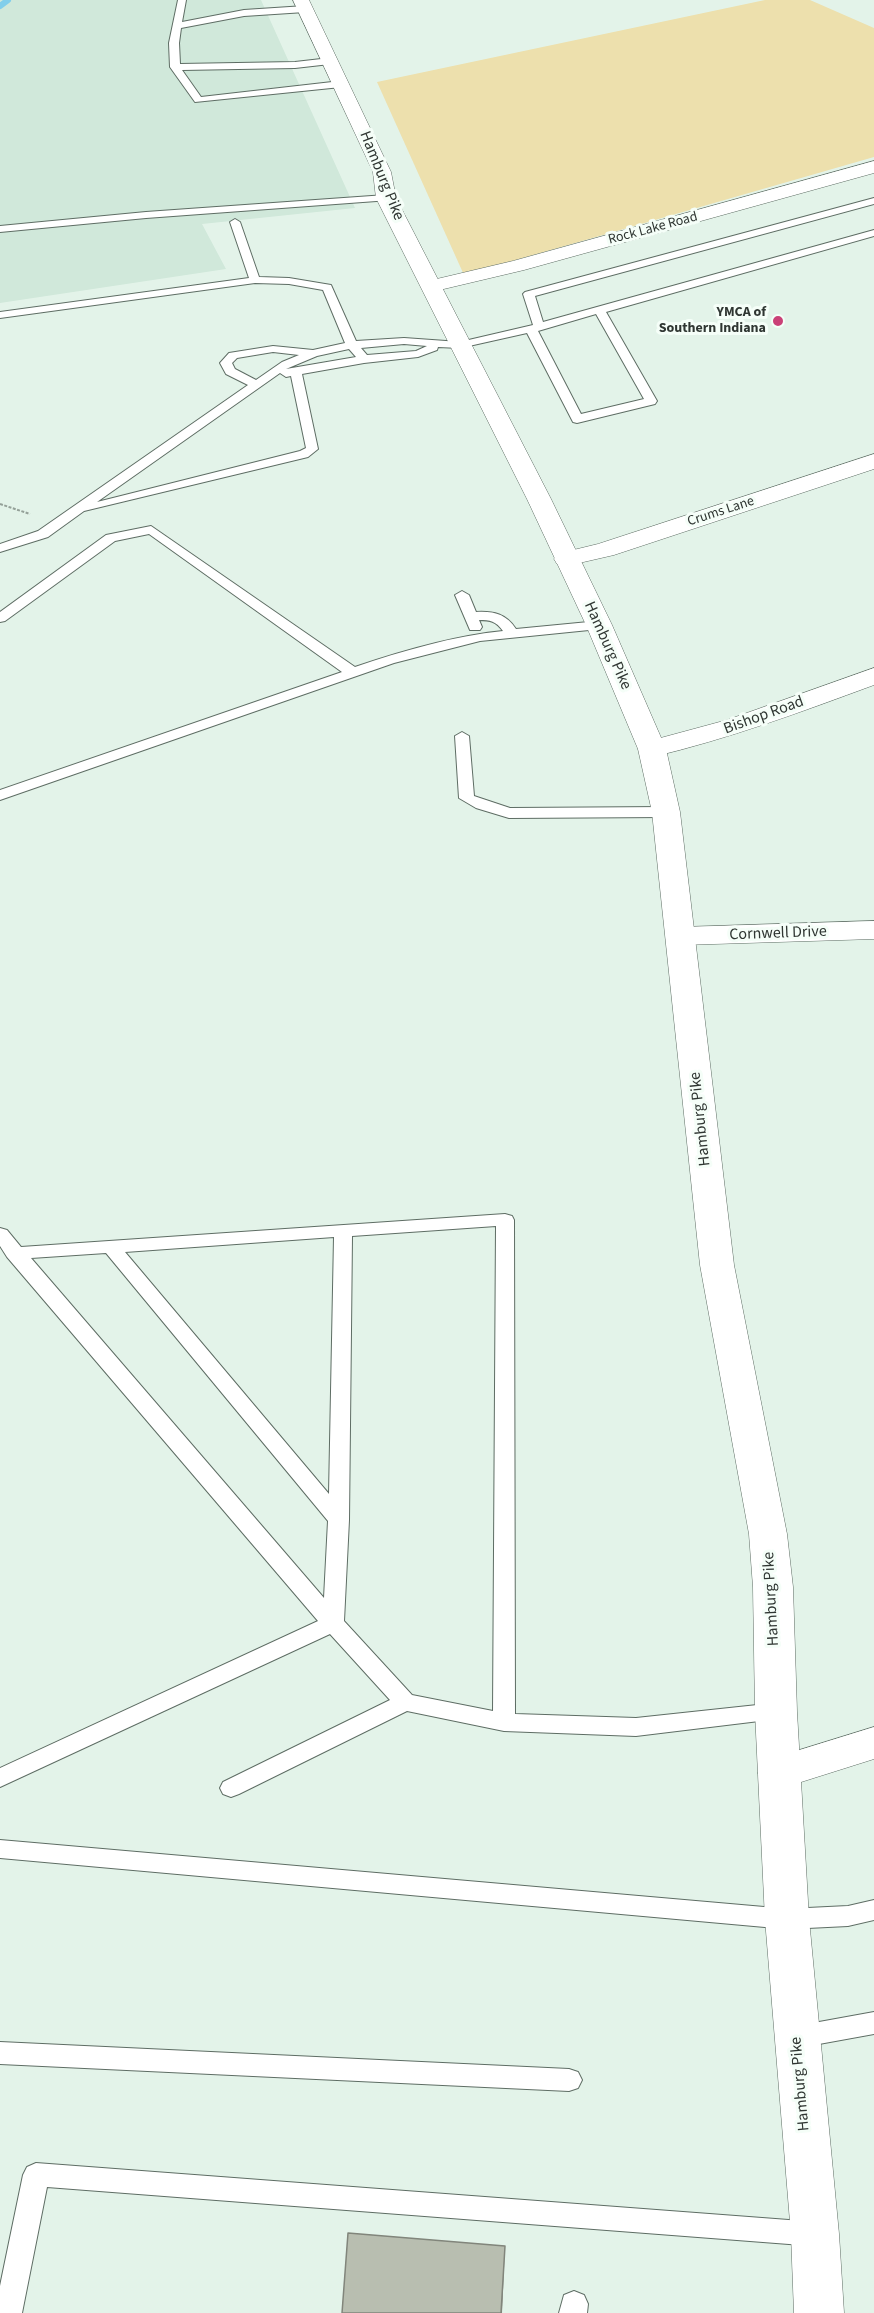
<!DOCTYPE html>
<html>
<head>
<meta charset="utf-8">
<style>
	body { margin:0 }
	canvas { display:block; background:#e3f3e9 }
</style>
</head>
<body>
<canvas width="874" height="2313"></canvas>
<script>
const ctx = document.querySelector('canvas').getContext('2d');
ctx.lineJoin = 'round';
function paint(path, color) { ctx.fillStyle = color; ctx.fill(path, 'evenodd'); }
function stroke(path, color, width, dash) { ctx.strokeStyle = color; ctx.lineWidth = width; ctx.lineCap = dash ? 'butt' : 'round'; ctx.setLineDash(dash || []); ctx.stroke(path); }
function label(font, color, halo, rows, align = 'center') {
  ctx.font = font + ' "Source Sans 3",sans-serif'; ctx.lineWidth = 6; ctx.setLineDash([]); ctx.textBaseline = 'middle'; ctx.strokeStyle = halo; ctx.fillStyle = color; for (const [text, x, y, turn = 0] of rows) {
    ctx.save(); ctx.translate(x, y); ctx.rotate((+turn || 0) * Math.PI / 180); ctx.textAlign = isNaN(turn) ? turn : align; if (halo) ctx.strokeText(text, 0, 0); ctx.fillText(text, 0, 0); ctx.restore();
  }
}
paint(new Path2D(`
	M0 0H261L355 208 202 224 226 269 0 303Z`), '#d0e8da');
paint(new Path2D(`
	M765 0H810L874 28V157L464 275 377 82Z`), '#ede0ad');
stroke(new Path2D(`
	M0 6 8 0`), '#81ceeb', 6);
const lane = new Path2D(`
	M178 0H186L182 22 244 10 305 6 309 9 305 12 244 16 181 28 179 43 180 64 295 62 330 58 335 61 330 64 295 68 182 70 201 97 341 81 346 84 341 87 195 102 170 67 169 43Z
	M386 195 390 196V200L146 218 0 232V226L146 212Z
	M874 198V204L535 296 543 322 874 230V236L606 312 657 401 655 404 577 423 573 422 527 333 460 348 438 347 437 350 418 357 364 363 302 374 318 449 308 457 84 511 48 537 0 552V544L38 531 248 385 226 374 220 363 229 353 273 346 313 350 345 343 323 290 289 284 255 283 0 318V312L249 278 230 222 235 219 240 222 259 277 289 278 331 285 356 341 404 338 460 342 533 325 523 294 525 292ZM596 314 644 399 581 414 538 331ZM404 344 427 346 416 351 367 355 361 348ZM349 349 356 357 286 369 317 356ZM273 352 299 355 282 362 256 380 235 369 232 363 237 358ZM280 373 286 377 291 376 306 448 300 451 97 502Z
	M151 526 355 667C402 651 453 636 503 631 496 621 490 620 479 620L482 627 480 630H470L455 595 462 591 469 595 476 612C494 611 506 614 516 629L599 621 606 625 599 629 480 641 394 663 0 800V790L342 672 149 534 115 541 5 621 0 622V612L106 535Z
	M462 732 469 736 474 796 510 808 666 807 674 812 666 817 509 818 476 808 459 798 455 736Z
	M505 1214 512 1216 514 1220 515 1714 636 1718 776 1703 784 1706 787 1712 784 1718 636 1736 504 1731 407 1711 239 1794 231 1797 223 1794 220 1788 223 1782 390 1700 330 1634 0 1787V1768L318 1621 7 1257 0 1246V1228L7 1230 21 1247ZM496 1226 493 1711 412 1695 344 1621 349 1520 352 1236ZM334 1237 329 1494 125 1252ZM106 1253 328 1521 324 1598 31 1258Z
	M0 1840 787 1909 848 1906 874 1900V1920L848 1926 787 1929 0 1858Z
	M874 2012V2034L797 2048 788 2045 785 2037 788 2029 797 2026Z
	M0 2042 569 2069 578 2072 582 2080 578 2088 569 2091 0 2064Z
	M36 2163 815 2222 824 2225 828 2234 824 2243 815 2246 47 2187 22 2313H0V2286L23 2175 27 2167Z
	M574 2291 584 2295 588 2304 587 2313H559L564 2295Z`);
const street = new Path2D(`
	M874 161V173L524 270 431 292 424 290 421 286 424 282 513 261Z
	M874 454V469L614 555 566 566 557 564 554 559 557 554 598 544Z
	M874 668V685C801 712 728 739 652 757L642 755 638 749 642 743 727 720Z
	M874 921V939L682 945 671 942 667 936 671 930 682 927Z
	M874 1727V1759L779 1789 764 1785 758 1773 764 1761Z`);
const primary = new Path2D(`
	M293 0H309L391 172 396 198 551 499 612 625 666 749 680 812 734 1265 787 1534 793 1587 797 1712 809 1919 839 2234 844 2313H794L791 2234 765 1919 755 1712 753 1587 749 1534 700 1265 652 812 638 749 586 625 527 499 376 198 373 172Z`);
stroke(lane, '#5e6d64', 2);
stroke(street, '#5e6d64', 1);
stroke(primary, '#5e6d64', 1);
stroke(new Path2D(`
	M0 504 30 514`), '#94a098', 2, [3, 1.5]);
paint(lane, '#fff');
paint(street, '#fff');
paint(primary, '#fff');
paint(new Path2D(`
	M505 2246 502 2313H501Z`), '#81857b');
const building = new Path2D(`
	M348 2233 505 2246 501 2313H342Z`);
paint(building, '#b8beb0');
stroke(building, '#81857b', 1.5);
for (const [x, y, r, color] of [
	[778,321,6,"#ca4077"]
]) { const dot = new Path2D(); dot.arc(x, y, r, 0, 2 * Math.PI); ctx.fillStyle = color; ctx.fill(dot); stroke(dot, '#f5fef8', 2); }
label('14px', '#2f3632', '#f5fef8', [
	["Rock Lake Road",653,229,-15],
	["Crums Lane",721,512,-18]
]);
label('bold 14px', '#2f3632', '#f5fef8', [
	["YMCA of",766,313],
	["Southern Indiana",766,329]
], 'right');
label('16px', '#2f3632', '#f5fef8', [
	["Hamburg Pike",381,176,68],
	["Hamburg Pike",607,646,66],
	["Bishop Road",764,716,-20],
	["Cornwell Drive",778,934,-2],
	["Hamburg Pike",701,1119,-96],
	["Hamburg Pike",772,1599,-93],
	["Hamburg Pike",801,2084,-95]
]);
</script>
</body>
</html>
